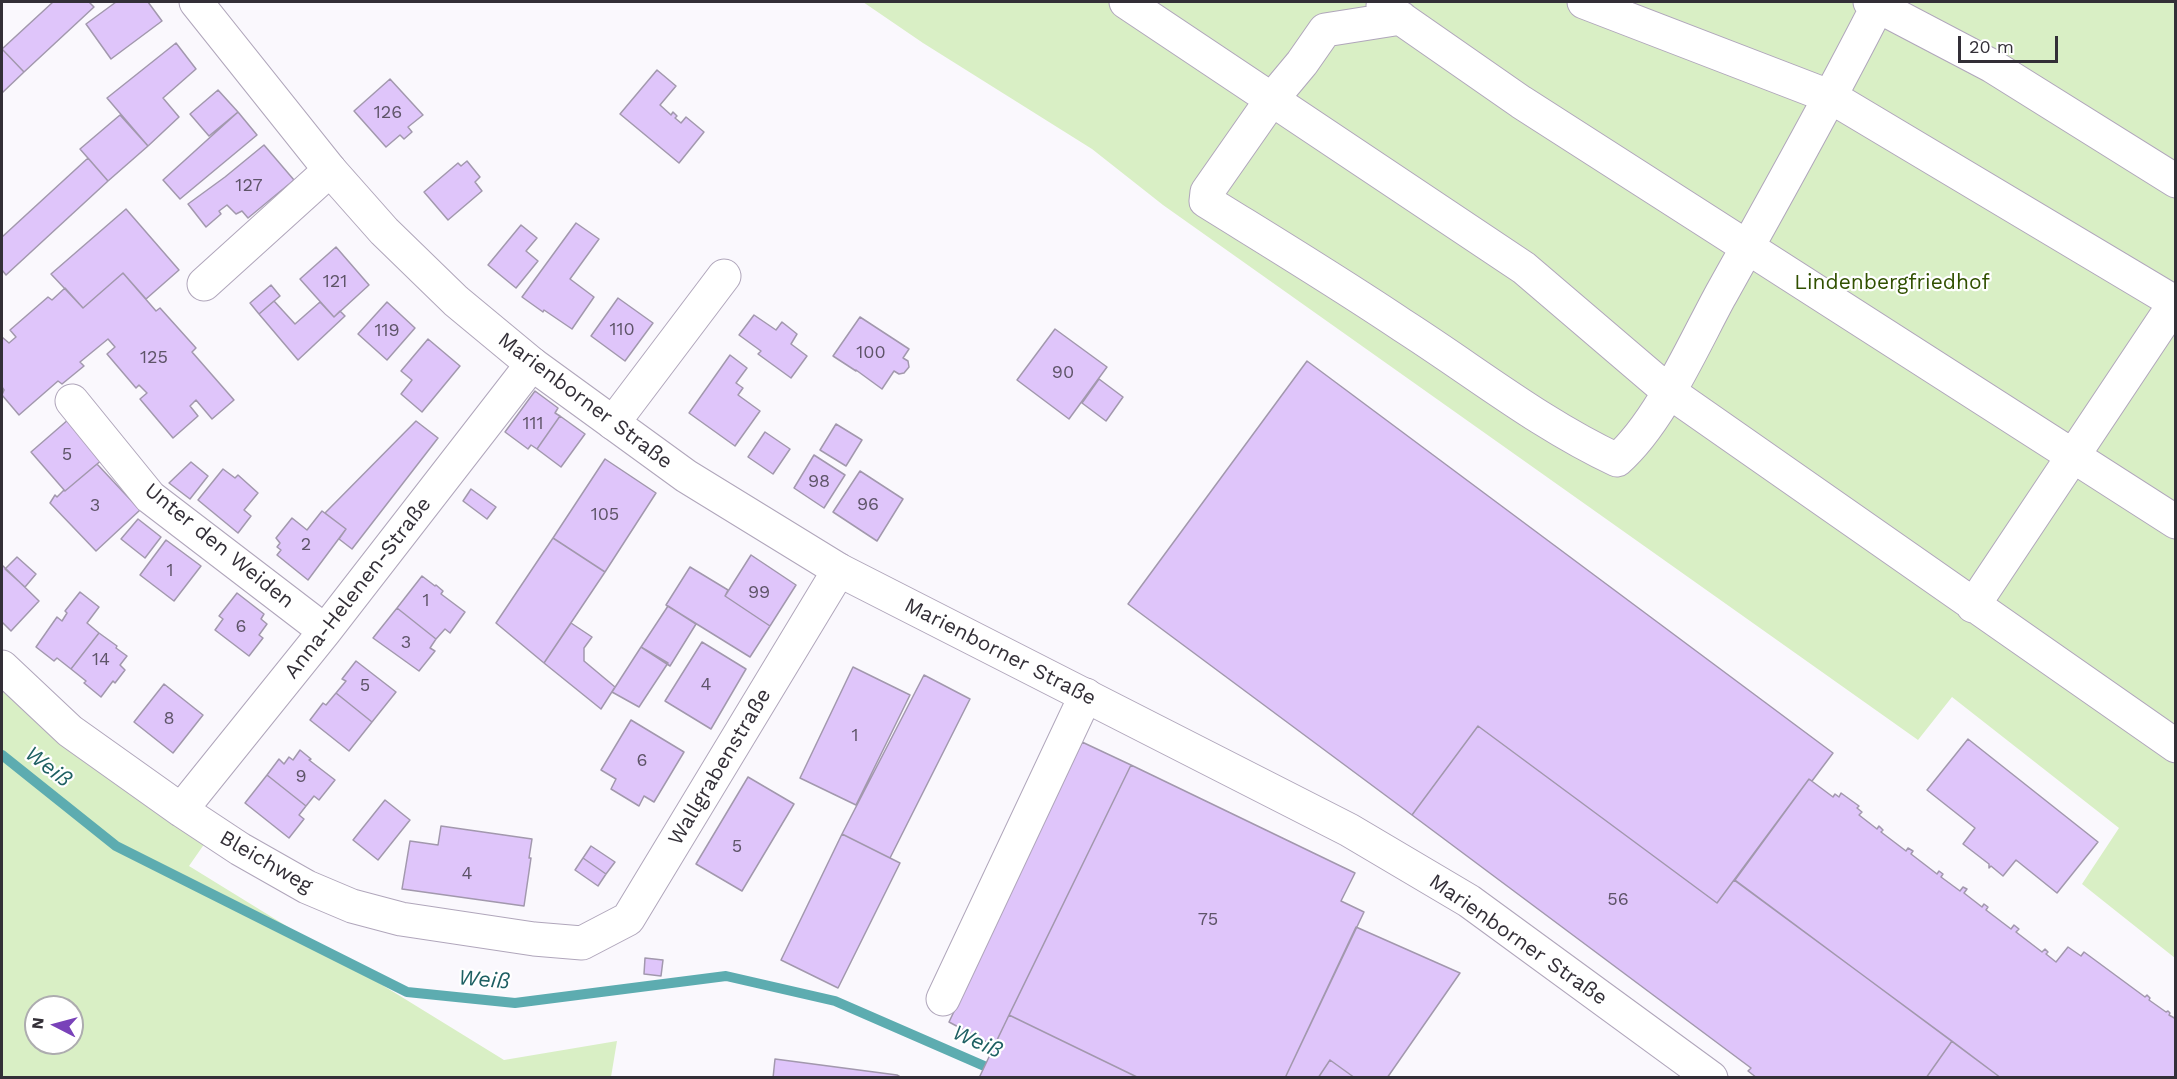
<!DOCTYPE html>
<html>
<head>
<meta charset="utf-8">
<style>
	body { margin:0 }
	#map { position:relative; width:2177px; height:1079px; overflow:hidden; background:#faf8fd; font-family:"Work Sans",sans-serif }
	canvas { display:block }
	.frame { position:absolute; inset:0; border:3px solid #332f37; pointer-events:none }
	.north { position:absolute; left:24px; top:995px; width:60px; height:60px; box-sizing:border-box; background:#fff; border:2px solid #adacaf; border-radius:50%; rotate:276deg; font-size:16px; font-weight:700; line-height:24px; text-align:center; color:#332f37 }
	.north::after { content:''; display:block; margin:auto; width:21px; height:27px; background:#7942b9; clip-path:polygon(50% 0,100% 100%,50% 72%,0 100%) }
	.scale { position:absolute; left:1958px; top:36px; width:100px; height:27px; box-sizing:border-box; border:3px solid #332f37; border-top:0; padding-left:8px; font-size:18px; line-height:21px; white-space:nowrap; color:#332f37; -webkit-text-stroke:4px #fff; paint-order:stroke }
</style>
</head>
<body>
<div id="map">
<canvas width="2177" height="1079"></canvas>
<div class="frame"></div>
<div class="north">N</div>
<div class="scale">20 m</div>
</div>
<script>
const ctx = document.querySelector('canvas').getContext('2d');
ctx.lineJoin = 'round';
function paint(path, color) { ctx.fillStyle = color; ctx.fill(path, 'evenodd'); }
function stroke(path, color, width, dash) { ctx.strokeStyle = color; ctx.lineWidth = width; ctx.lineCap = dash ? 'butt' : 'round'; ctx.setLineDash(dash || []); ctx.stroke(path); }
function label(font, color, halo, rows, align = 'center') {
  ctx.font = font + ' "Work Sans",sans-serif'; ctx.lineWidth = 4.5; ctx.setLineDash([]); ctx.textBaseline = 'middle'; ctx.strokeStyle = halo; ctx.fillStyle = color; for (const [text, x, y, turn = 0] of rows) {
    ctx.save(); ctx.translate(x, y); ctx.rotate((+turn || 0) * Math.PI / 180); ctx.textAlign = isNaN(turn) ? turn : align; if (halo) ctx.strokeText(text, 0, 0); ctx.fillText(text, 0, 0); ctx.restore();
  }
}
paint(new Path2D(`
	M863 2H2175V958L2082 884 2119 828 1952 697 1918 740 1163 205 1092 149 923 43Z
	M2 689 205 843 189 866 504 1060 617 1041 611 1077H2ZM36 1007H72V1043H36Z`), '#d9efc5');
stroke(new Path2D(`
	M2 755 116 846 407 992 515 1003 726 976 835 1001 998 1072`), '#5dacb0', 10);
const building = new Path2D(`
	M53 2H89L94 7 24 72 2 49Z
	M116 2H148L162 21 111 59 86 24Z
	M176 43 196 69 163 98 179 117 148 146 107 98Z
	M2 49 24 72 2 93Z
	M657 70 676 86 660 105 671 115 673 112 677 116 675 118 681 123 686 117 704 132 679 163 620 114Z
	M390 79 423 115 408 127 412 132 404 139 400 135 386 147 354 111Z
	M218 90 238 112 209 136 190 114Z
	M238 112 257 135 180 199 163 180Z
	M120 115 148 146 108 181 80 149Z
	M264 145 294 180 248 218 242 211 236 214 227 205 219 211 221 214 206 227 188 204 225 177Z
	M88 158 108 181 6 275 2 270V237Z
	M467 161 480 177 475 182 482 191 448 220 424 192 458 163 461 166Z
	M126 209 179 270 146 299 123 273 83 308 51 274Z
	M576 223 599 239 570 279 594 297 572 329 544 310 543 312 522 297Z
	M521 225 537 238 526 251 538 261 516 288 488 265Z
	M336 247 369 285 334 317 300 279Z
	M123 273 156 311 160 308 196 348 192 352 234 400 212 419 196 400 190 406 198 416 173 438 140 399 147 393 139 385 136 388 107 354 115 347 108 339 80 362 84 366 62 384 58 381 19 415 2 395 4 390 2 387V337L9 343 16 337 10 330 48 297 52 300 65 288 83 308Z
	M271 285 280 296 259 314 250 303Z
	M618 298 653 323 625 361 591 336Z
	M274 301 295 324 320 302 334 317 340 311 345 316 298 360 259 314Z
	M387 302 415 328 387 360 358 334Z
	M754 315 776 330 782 322 797 334 791 344 807 356 791 378 758 354 761 351 739 335Z
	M860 317 909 349 903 358 908 361 909 367 904 373 899 374 894 371 882 389 856 370V371L833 356Z
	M1055 329 1107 367 1069 419 1017 380Z
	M428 339 460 366 422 412 401 394 412 380 401 371Z
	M730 355 747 368 736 383 743 388 738 395 760 411 735 446 689 413Z
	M1307 361 1833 753 1812 781 1809 779 1717 903 1478 726 1412 815 1128 604Z
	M1099 379 1123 397 1106 421 1082 403Z
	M535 391 558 408 555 413 560 416 537 449 531 445 528 449 505 432Z
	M560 416 585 434 561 467 537 449Z
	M69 419 103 459 65 491 31 452Z
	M416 421 438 438 352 549 339 539 346 529 325 513Z
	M836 424 862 440 846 466 820 450Z
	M765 432 790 449 773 474 748 457Z
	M814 455 845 475 824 508 794 488Z
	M605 459 656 493 605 572 553 538Z
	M191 462 208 476 190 499 169 483Z
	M97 464 140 510 96 551 50 503 55 495 57 497 64 490 65 491Z
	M223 469 235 478 238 475 258 493 244 510 251 516 238 533 198 500Z
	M860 471 903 499 877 541 833 512Z
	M471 489 496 507 487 519 463 501Z
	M322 511 346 529 308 580 277 555 281 550 277 547 280 543 276 538 292 518 307 530Z
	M138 519 161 537 145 558 121 539Z
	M553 538 605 572 544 663 496 623Z
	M166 540 201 566 174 601 140 575Z
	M751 555 796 585 770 626 725 596Z
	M17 557 36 574 25 587 5 569Z
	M2 565 39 601 11 631 2 622Z
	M690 567 728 590 725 596 770 626 750 657 666 605Z
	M422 576 435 586 436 585 443 591 441 594 465 612 450 633 445 629 436 639 397 608Z
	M80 592 99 607 87 623 99 633 71 669 57 658 54 661 36 647 57 617 62 621 67 613 65 611Z
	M237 593 264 614 261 619 267 624 259 635 263 638 249 656 215 630 223 619 219 616Z
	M668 606 696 624 670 666 641 647Z
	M397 608 436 639 430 648 435 651 419 671 373 638Z
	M571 623 592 637 584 648V661L615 687 601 709 544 663Z
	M99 633 117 646 116 648 127 656 120 665 125 670 115 683 113 681 101 697 84 683 86 681 71 669Z
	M702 642 746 669 711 729 665 701Z
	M641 647 668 663 639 707 612 692Z
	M356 661 396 692 372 722 336 693 346 681 342 679Z
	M853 667 910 695 856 805 800 778Z
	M924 675 970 699 890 858 842 834Z
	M164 684 203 715 173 753 134 722Z
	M336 693 372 722 349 751 310 720 323 703 326 705Z
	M631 720 684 752 654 802 644 796 639 806 611 789 616 779 601 770Z
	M1478 726 1717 903 1734 880 1952 1041 1926 1078H1757L1748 1071 1751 1068 1412 815Z
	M1968 739 2098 842 2057 893 2016 860 2003 876 1991 866 1989 868V864L1963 844 1975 828 1927 790Z
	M1082 742 1131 765 994 1046 949 1022Z
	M300 750 311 759 309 760 335 780 319 800 314 796 306 806 267 775 279 759 284 764 289 757 293 760Z
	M1131 765 1355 873 1341 901 1364 912 1285 1078H1139L1009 1015Z
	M267 775 306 806 299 815 304 819 289 838 245 803Z
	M748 777 794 804 742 891 696 864Z
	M1809 779 1833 797 1835 794 1839 797 1841 793 1859 806 1857 808 1862 812 1859 815 1877 829 1879 826 1883 830 1881 832 1906 851 1908 848 1913 851 1911 854 1937 874 1939 871 1943 874 1941 877 1960 891 1963 887 1967 889 1964 893 1982 907 1984 904 1988 907 1986 910 2011 929 2014 925 2019 929 2016 932 2042 952 2045 949 2048 952 2046 954 2056 962 2068 947 2081 956 2084 952 2145 997 2147 995 2150 998 2149 1000 2166 1012 2168 1011 2170 1013 2169 1015 2176 1019V1078H2001L1735 880Z
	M385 800 410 820 378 860 353 840Z
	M441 826 532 839 529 858H531L524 906 402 889 410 841 438 845Z
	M842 834 900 863 838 988 781 960Z
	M591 846 615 862 606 874 583 858Z
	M583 858 606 874 598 886 575 870Z
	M1356 927 1460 973 1387 1078H1355L1330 1060 1318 1078H1285Z
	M645 958 663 960 661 976 644 974Z
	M1009 1015 1139 1078H979Z
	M1952 1041 2001 1078H1926Z
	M775 1059 897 1075 902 1078H773Z
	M1330 1060 1355 1078H1318Z`);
paint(building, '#dfc5fa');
stroke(building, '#a298ad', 1.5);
const minor = new Path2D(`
	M1126 2 1524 268 1668 391 2176 746
	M1584 2 1831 97 2176 303
	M1870 2 1992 66 2176 181
	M1383 6 1521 102 2176 522
	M1401 18 1325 30 1302 63 1272 99 1207 192 1206 201C1272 242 1338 282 1402 325 1474 371 1540 424 1617 460 1659 423 1692 348 1719 298 1773 201 1828 104 1878 5
	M204 284 330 170
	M72 401 150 497 325 631
	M613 423 724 276
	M1973 606 2175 303
	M2 667 70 731 181 810 240 849 307 887 352 906 401 919 534 939 582 943 628 919 839 570
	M181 810 325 631 532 364
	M943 999 1086 695`);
const major = new Path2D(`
	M196 2 330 170 384 231 456 301 532 364 686 476 839 570 1349 830 1469 901 1711 1078`);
stroke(minor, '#b0a6bb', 35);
stroke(major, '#b0a6bb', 35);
stroke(minor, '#fff', 33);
stroke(major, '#fff', 33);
label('18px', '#5e5468', null, [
	["126",388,113],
	["127",249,186],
	["121",335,282],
	["110",622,330],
	["119",387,331],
	["100",871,353],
	["125",154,358],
	["90",1063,373],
	["111",533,424],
	["5",67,455],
	["98",819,482],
	["96",868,505],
	["3",95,506],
	["105",605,515],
	["2",306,545],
	["1",170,571],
	["99",759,593],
	["1",426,601],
	["6",241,627],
	["3",406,643],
	["14",101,660],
	["4",706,685],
	["5",365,686],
	["8",169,719],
	["1",855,736],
	["6",642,761],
	["9",301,777],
	["5",737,847],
	["4",467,874],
	["56",1618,900],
	["75",1208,920]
]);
label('21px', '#315000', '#fff', [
	["Lindenbergfriedhof",1892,283]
]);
label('21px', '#332f37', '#fff', [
	["Marienborner Straße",585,401,37],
	["Unter den Weiden",219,546,39],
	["Anna-Helenen-Straße",358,588,-52],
	["Marienborner Straße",1000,652,27],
	["Wallgrabenstraße",720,767,-59],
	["Bleichweg",266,862,30],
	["Marienborner Straße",1518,940,35]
]);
label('italic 22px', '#1e6063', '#fff', [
	["Weiß",48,767,38],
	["Weiß",484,980,5],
	["Weiß",977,1042,24]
]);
</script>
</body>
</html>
